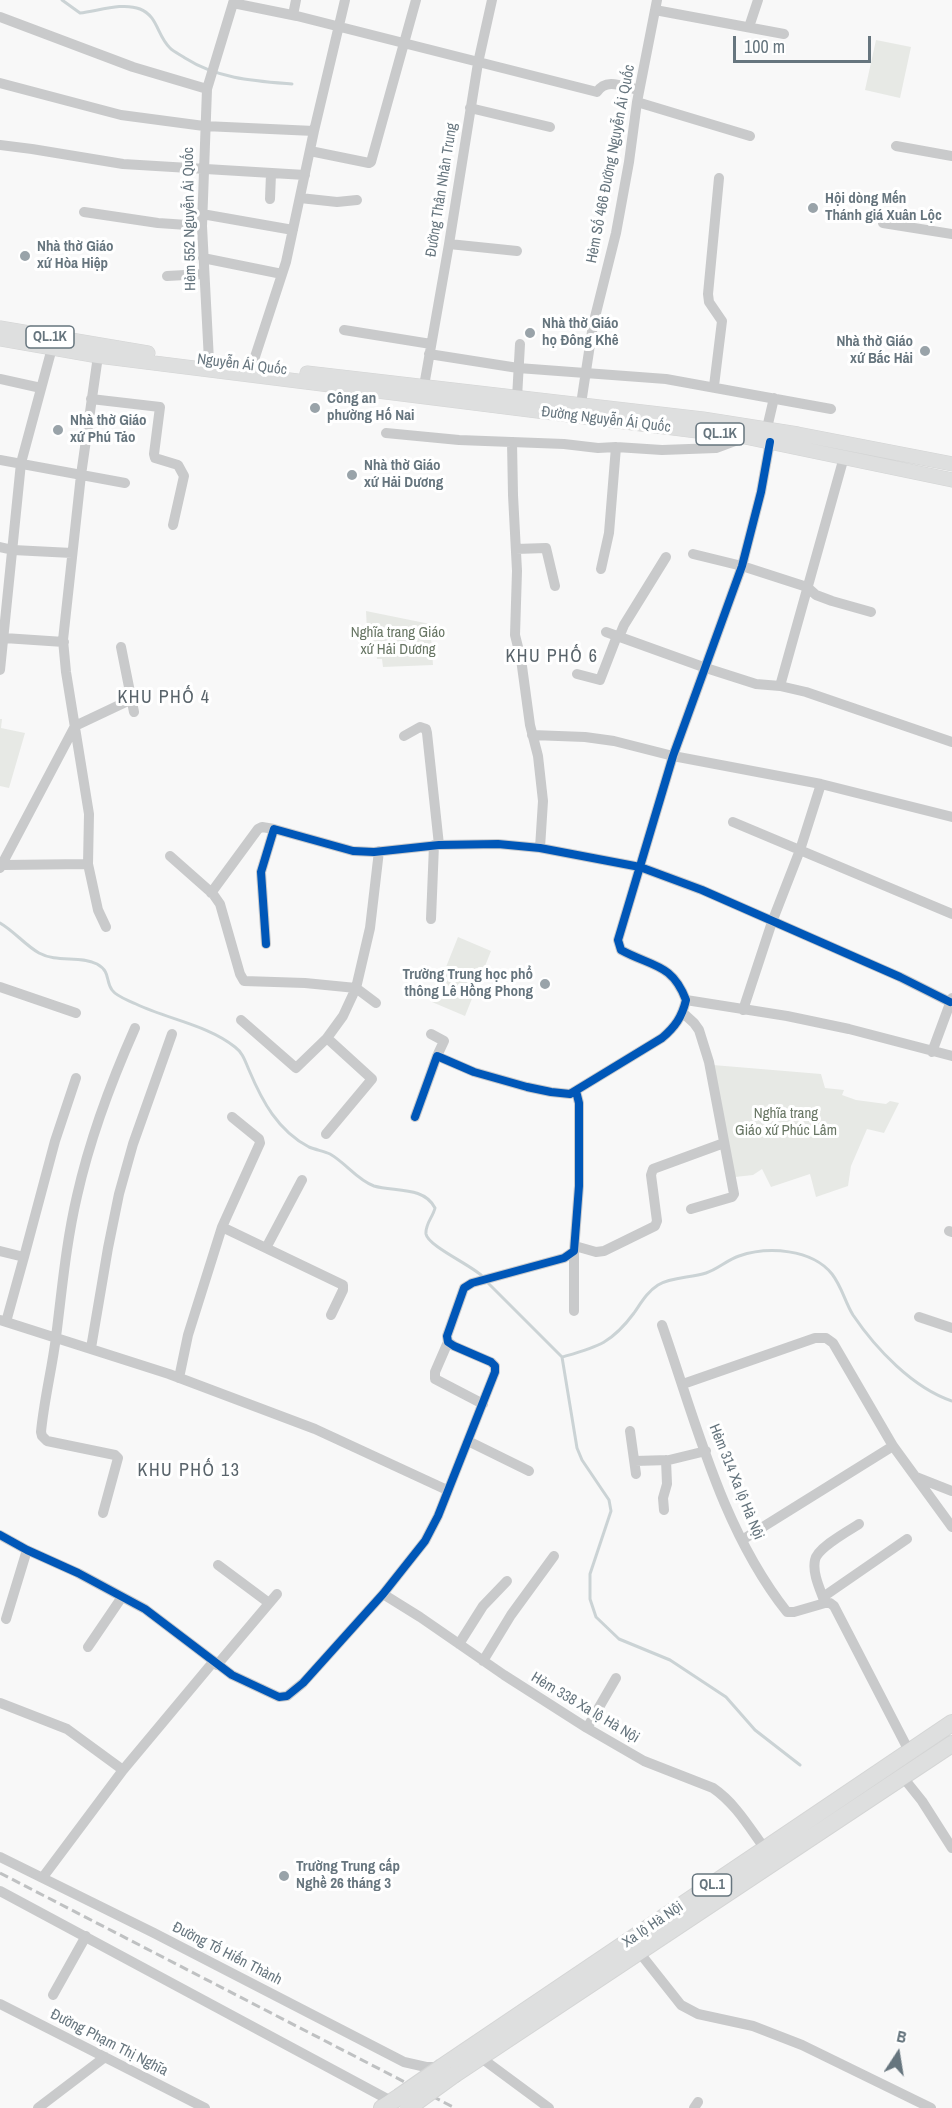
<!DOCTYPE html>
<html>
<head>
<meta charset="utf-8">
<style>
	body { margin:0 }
	#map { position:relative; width:952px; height:2108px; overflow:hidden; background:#f8f8f8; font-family:"Archivo Narrow",sans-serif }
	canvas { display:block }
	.north { position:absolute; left:868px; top:2024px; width:60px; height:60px; -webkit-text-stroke:4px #fff; paint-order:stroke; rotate:12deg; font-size:16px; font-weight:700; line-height:24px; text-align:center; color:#66757e }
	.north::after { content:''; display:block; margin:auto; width:21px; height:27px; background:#66757e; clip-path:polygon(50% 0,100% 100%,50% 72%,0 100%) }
	.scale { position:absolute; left:733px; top:36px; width:138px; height:27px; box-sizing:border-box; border:3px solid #66757e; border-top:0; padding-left:8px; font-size:18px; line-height:21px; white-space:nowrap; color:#66757e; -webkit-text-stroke:4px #fff; paint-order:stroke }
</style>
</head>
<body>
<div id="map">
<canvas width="952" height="2108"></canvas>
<div class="north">B</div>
<div class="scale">100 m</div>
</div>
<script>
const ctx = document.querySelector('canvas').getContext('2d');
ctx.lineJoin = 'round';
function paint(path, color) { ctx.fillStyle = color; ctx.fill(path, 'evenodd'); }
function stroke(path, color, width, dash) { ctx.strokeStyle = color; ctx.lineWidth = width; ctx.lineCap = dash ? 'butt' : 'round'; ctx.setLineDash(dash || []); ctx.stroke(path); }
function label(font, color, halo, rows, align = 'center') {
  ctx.font = font + ' "Archivo Narrow",sans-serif'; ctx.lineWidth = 6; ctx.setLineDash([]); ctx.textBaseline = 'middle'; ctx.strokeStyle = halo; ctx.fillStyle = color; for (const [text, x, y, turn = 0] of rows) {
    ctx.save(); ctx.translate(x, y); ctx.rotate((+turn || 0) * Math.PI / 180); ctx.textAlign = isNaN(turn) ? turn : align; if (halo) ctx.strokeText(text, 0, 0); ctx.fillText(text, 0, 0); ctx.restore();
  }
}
paint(new Path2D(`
	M876 40 911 47 900 98 865 90Z
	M366 611 430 624 433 665 383 667 382 659H377L376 651H368Z
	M0 719H2L1 728 25 733 9 788 0 786Z
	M458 937 491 951 465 1016 432 1002Z
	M713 1065 821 1074 825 1088 844 1090 842 1095 856 1100 886 1104 890 1101 899 1103 884 1133 867 1129 851 1166 848 1186 816 1197 810 1174 771 1187 762 1169 753 1175 735 1177Z`), '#e7e9e5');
stroke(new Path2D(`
	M62 0 80 13C98 11 123 2 140 9 158 16 157 36 170 48 174 52 181 55 185 58 218 79 255 81 292 84
	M0 923C14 931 25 945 39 953 57 963 80 955 97 964 111 972 105 980 112 990 117 997 128 1000 136 1004 167 1019 208 1025 235 1047 243 1053 245 1061 249 1070 262 1101 278 1131 309 1147 316 1150 324 1151 330 1154 346 1163 357 1180 374 1186 394 1192 424 1186 435 1208 433 1217 425 1224 426 1234 428 1246 471 1265 482 1276
	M486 1281 562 1357C597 1347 611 1344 634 1313 641 1303 647 1292 658 1285 671 1277 691 1278 706 1273 718 1269 727 1260 739 1256 768 1246 812 1249 832 1274 842 1287 845 1302 853 1315 876 1349 913 1388 952 1401
	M562 1357 577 1448 582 1460 609 1500 611 1511 590 1574V1599L596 1617 619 1639 670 1660 726 1697 755 1730 800 1765`), '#cbd3d5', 3);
const major = new Path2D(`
	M0 328 148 353
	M0 339 98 356 745 437 952 480
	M307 373 703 419 798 434 952 464`);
const highway = new Path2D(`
	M952 1723 442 2067 455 2074 952 1744
	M382 2108 399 2097`);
stroke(major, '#d3d4d4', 15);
stroke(highway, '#d4d5d5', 18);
stroke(new Path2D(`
	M233 3 297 16 597 92C606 77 624 87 639 90
	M655 10 784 34
	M293 15 296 0
	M0 17 133 67 207 89
	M749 27 758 0
	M0 83 121 115 204 126 314 131
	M637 102 750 136
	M470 108 550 127
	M0 145 32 149 123 164 305 175
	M896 146 952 156
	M310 151 369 163 371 162 416 0
	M300 198 337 202 357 200
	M270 199 271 174
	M84 212 158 223 202 226
	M202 214 293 230
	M883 223 952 234
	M449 244 517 251
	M203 258 282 274
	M167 276 204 274
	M344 330 431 344
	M429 354 518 368 666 379 831 409
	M98 356 81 475 63 640 66 672 89 814 88 864 98 910 106 927
	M209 361 202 226 207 89 234 0
	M252 366 286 262 314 131 345 0
	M0 379 41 388
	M424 386 449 244 478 63 492 0
	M714 386 722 321 709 302 708 294 719 178
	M517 398 520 344
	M91 399 160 407 154 454 155 458 178 465 184 476 173 525
	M581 404 593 325 616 233 629 162 637 102 657 0
	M767 428 774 398
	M386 433 459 440 564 444 598 448 616 447 662 450 716 448 743 438
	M512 442 513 495 517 571 515 635 521 659 530 725 538 756 543 801 540 848
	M0 460 125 483
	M0 547 13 550 72 553
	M516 549 546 548 555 586
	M693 554 742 566 807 587 816 595 832 601 871 612
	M601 569 609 533 616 447
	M606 632 706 668 756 684 780 686 806 692 952 742
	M619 637 624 625 666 557
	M4 638 64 642
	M121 647 134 712
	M0 670 21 463 52 348
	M577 674 600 680 617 636
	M780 686 844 457
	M532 735 585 737 614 741 673 756 821 784 952 817
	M404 736 420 727 426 729 427 733 439 845
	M733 822 952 914
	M170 856 213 894 220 904 240 974 244 981 305 983 356 988 376 1003
	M3 865 88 864
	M0 868 75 726 130 700
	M211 893 258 829 262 827 274 829
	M431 919 434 845
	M266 944 261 872 274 829 353 851 374 852 439 845 498 844 540 848 640 867 702 890 900 977 950 1002
	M0 987 76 1013
	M686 1000 787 1016 849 1029 952 1056
	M743 1010 772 922 800 850 821 784
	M683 1013 694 1023 699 1030 709 1062 734 1194 732 1197 691 1209
	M241 1020 296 1068 327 1038 343 1016 356 988 370 928 379 851
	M431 1034 444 1041 437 1056
	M932 1052 952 998
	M415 1117 437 1056 474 1072 527 1087 551 1092 570 1094 662 1038C675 1027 682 1017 686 1000 672 963 652 967 621 950L618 940 673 756 742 566 761 492 770 442
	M326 1134 372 1079 327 1038
	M222 1227 260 1143 259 1139 232 1117
	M949 1231 952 1232
	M575 1246 596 1252 604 1251 655 1226 657 1221 651 1175 653 1169 724 1143
	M266 1248 302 1180
	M0 1251 24 1257 6 1322
	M574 1251V1311
	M24 1257 55 1141 76 1078
	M919 1317 952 1328
	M0 1320 169 1374 315 1429 447 1490
	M662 1325C696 1422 722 1530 787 1612H794L825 1603H830L834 1606 909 1751
	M448 1342 435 1372V1379L483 1404
	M91 1348 108 1248 119 1194 133 1144 172 1034
	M179 1378 188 1335 222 1227 343 1285V1290L331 1315
	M683 1384 815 1338H826L833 1343 893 1446 952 1527
	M630 1431 636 1474
	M468 1441 529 1471
	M635 1461 669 1460 706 1451
	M916 1477 952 1491
	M664 1510 663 1498 667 1484 666 1460
	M103 1513 118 1458 115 1455 47 1441 42 1436 41 1432C44 1400 52 1369 56 1337 62 1290 66 1243 77 1196 90 1138 111 1082 135 1028
	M0 1535 27 1550 78 1573 145 1609 232 1675 279 1697 287 1696 303 1683 383 1594 425 1541 438 1516 495 1372V1366L491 1362 454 1346 448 1342 447 1336 464 1288 472 1283 564 1258 574 1251 579 1186V1103L576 1091
	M742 1540 893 1446
	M218 1565 269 1603
	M383 1594 420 1617 504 1675 587 1728 644 1761 713 1788C735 1803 749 1827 765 1849
	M823 1597 907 1539
	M825 1603C821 1591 812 1574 815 1560 817 1548 848 1531 859 1524
	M6 1619 27 1550
	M459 1644 483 1606 507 1581
	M88 1647 122 1597
	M483 1661 511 1615 554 1556
	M217 1665 277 1594
	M0 1703 67 1729 123 1770
	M587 1728 616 1678
	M902 1776 922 1801 952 1848
	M0 1857 154 1933 404 2062 426 2067H442
	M43 1877 123 1770 214 1661
	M0 1891 391 2101
	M639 1952 681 2005 698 2014 753 2026 802 2045 931 2108
	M53 1995 86 1936
	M0 2004 205 2108
	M480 2057 549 2108
	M38 2108 105 2057
	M694 2108 698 2102`), '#c9cacb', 10);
stroke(major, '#dedfdf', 14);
stroke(highway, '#dedfdf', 16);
stroke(new Path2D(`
	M0 1873 455 2108`), '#bfc1c2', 3, [9, 4.5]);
const highwayBridge = new Path2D(`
	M399 2097 442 2067
	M408 2108 455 2074`);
stroke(highwayBridge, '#d4d5d5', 18, []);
stroke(highwayBridge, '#dedfdf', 16);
stroke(new Path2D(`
	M266 944 261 872 274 829 353 851 374 852 439 845 498 844 540 848 640 867 702 890 900 977 950 1002
	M415 1117 437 1056 474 1072 527 1087 551 1092 570 1094 662 1038C675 1027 682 1017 686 1000 672 963 652 967 621 950L618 940 673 756 742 566 761 492 770 442
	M0 1535 27 1550 78 1573 145 1609 232 1675 279 1697 287 1696 303 1683 383 1594 425 1541 438 1516 495 1372V1366L491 1362 454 1346 448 1342 447 1336 464 1288 472 1283 564 1258 574 1251 579 1186V1103L576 1091`), '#0057b8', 8);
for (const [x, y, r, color] of [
	[813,208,6,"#99a3a9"],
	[25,256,6,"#99a3a9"],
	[530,333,6,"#99a3a9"],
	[925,351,6,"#99a3a9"],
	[315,408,6,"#99a3a9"],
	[58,430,6,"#99a3a9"],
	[352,475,6,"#99a3a9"],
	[545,984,6,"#99a3a9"],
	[284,1876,6,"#99a3a9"]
]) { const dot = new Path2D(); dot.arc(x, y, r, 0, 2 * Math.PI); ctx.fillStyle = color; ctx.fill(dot); stroke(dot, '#fff', 2); }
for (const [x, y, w] of [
	[50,337,48],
	[720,434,48],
	[712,1885,39]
]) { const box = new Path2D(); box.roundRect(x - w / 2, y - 11, w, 22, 4.5); ctx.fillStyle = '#fff'; ctx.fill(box); stroke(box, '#66757e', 1.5); }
label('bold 14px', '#66757e', null, [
	["QL.1K",50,337],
	["QL.1K",720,434],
	["QL.1",712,1885]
]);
label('15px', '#66757e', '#fff', [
	["Hẻm Số 466 Đường Nguyễn Ái Quốc",611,164,-79],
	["Đường Thân Nhân Trung",442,190,-81],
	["Hẻm 552 Nguyễn Ái Quốc",190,219,-91],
	["Nguyễn Ái Quốc",242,365,7],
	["Đường Nguyễn Ái Quốc",606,420,7],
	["Hẻm 314 Xa lộ Hà Nội",736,1482,68],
	["Hẻm 338 Xa lộ Hà Nội",585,1708,31],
	["Xa lộ Hà Nội",653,1925,-34],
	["Đường Tố Hiến Thành",227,1954,27],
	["Đường Phạm Thị Nghĩa",109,2043,27]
]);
label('bold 15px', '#66757e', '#fff', [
	["Hội dòng Mến",825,199],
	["Thánh giá Xuân Lộc",825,216],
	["Nhà thờ Giáo",37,247],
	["xứ Hòa Hiệp",37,264],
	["Nhà thờ Giáo",542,324],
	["họ Đông Khê",542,341],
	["Nhà thờ Giáo",913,342,"right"],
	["xứ Bắc Hải",913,359,"right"],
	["Công an",327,399],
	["phường Hố Nai",327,416],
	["Nhà thờ Giáo",70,421],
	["xứ Phú Tảo",70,438],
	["Nhà thờ Giáo",364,466],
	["xứ Hải Dương",364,483],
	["Trường Trung học phổ",533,975,"right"],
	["thông Lê Hồng Phong",533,992,"right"],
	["Trường Trung cấp",296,1867],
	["Nghề 26 tháng 3",296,1884]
], 'left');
label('15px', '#697765', '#fff', [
	["Nghĩa trang Giáo",398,633],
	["xứ Hải Dương",398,650],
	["Nghĩa trang",786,1114],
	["Giáo xứ Phúc Lâm",786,1131]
]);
ctx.letterSpacing = '1.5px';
label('18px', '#58636a', '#fff', [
	["KHU PHỐ 6",552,657],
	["KHU PHỐ 4",164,698],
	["KHU PHỐ 13",189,1471]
]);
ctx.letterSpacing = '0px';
</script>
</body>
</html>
